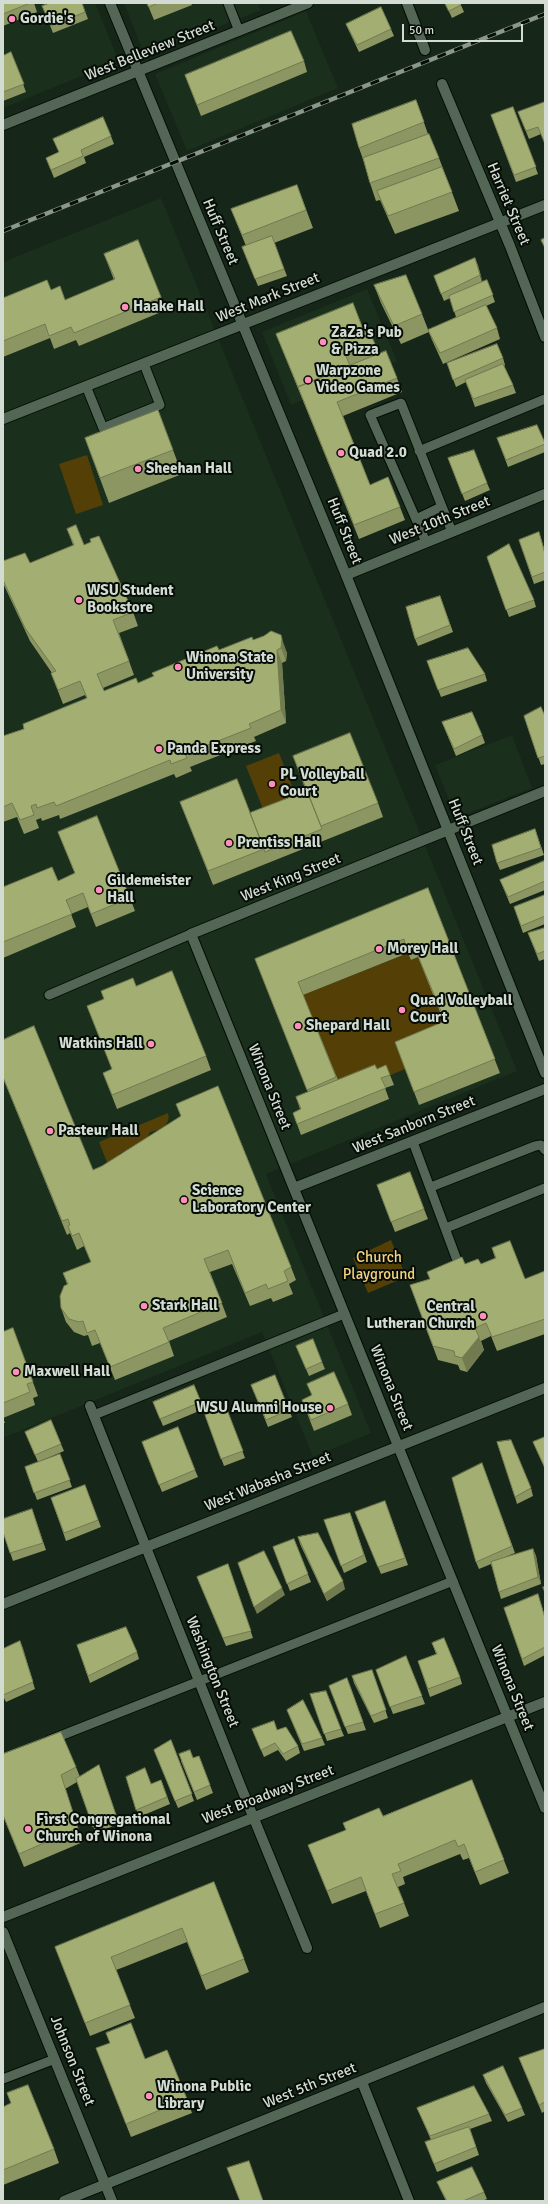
<!DOCTYPE html>
<html>
<head>
<meta charset="utf-8">
<style>
	body { margin:0 }
	#map { position:relative; width:548px; height:2204px; overflow:hidden; background:#162618; font-family:Signika,sans-serif }
	canvas { display:block }
	.frame { position:absolute; inset:0; border:4px solid #d2dcd2; pointer-events:none }
	.scale { position:absolute; left:402px; top:24px; width:121px; height:18px; box-sizing:border-box; border:2px solid #d2dcd2; border-top:0; padding-left:5px; font-size:12px; line-height:14px; white-space:nowrap; color:#d2dcd2; -webkit-text-stroke:3px #060d07; paint-order:stroke }
</style>
</head>
<body>
<div id="map">
<canvas width="548" height="2204"></canvas>
<div class="frame"></div>
<div class="scale">50 m</div>
</div>
<script>
const ctx = document.querySelector('canvas').getContext('2d');
ctx.lineJoin = 'round';
function paint(path, color) { ctx.fillStyle = color; ctx.fill(path, 'evenodd'); }
function stroke(path, color, width, dash) { ctx.strokeStyle = color; ctx.lineWidth = width; ctx.lineCap = dash ? 'butt' : 'round'; ctx.setLineDash(dash || []); ctx.stroke(path); }
function label(font, color, halo, rows, align = 'center') {
  ctx.font = font + ' Signika,sans-serif'; ctx.lineWidth = 4; ctx.setLineDash([]); ctx.textBaseline = 'middle'; ctx.strokeStyle = halo; ctx.fillStyle = color; for (const [text, x, y, turn = 0] of rows) {
    ctx.save(); ctx.translate(x, y); ctx.rotate((+turn || 0) * Math.PI / 180); ctx.textAlign = isNaN(turn) ? turn : align; if (halo) ctx.strokeText(text, 0, 0); ctx.fillText(text, 0, 0); ctx.restore();
  }
}
paint(new Path2D(`
	M3 3H95L119 61 3 108Z
	M124 3H258L261 10 145 56Z
	M306 11 338 88 187 151 155 74Z
	M161 198 517 1071 266 1174 371 1433 313 1457 262 1332 3 1438V262Z
	M367 289 397 361 291 405 262 332Z
	M512 735 532 788 456 818 435 765Z`), '#1a2f1c');
paint(new Path2D(`
	M87 455 103 505 76 514 59 464Z
	M279 753 298 801 265 814 246 766Z
	M408 953 411 960 418 957 450 1035 405 1069 381 1079 341 1090 303 995Z
	M168 1113C171 1125 161 1130 150 1132L146 1141 133 1151H125L119 1154 116 1162 108 1165 99 1142Z
	M391 1240 406 1277 368 1293 353 1258Z`), '#544006');
const lane = new Path2D(`
	M228 3 239 31
	M86 386 103 428 160 405 144 364
	M419 451 545 399
	M416 519 441 507
	M426 542 370 415 401 403 452 532
	M49 995 191 934
	M413 1142 458 1263
	M431 1187 535 1146 541 1145 545 1150
	M446 1228 545 1188
	M94 1415 344 1314
	M50 1740 453 1581
	M3 2079 55 2059`);
const street = new Path2D(`
	M407 3 425 50
	M442 84 510 246 545 337
	M3 125 308 3
	M3 419 545 205
	M346 575 545 494
	M294 1188 545 1089
	M90 1406 241 1787 307 1948
	M3 1604 545 1388
	M508 1718 191 934 545 791
	M3 1932 112 2201
	M362 2082 409 2201`);
const secondary = new Path2D(`
	M110 3 346 575 545 1073
	M508 1718 545 1808
	M3 1917 545 1702
	M64 2201 545 2007`);
stroke(lane, '#020f04', 11);
stroke(street, '#020f04', 12);
stroke(secondary, '#020f04', 12);
stroke(lane, '#546655', 9);
stroke(street, '#546655', 10);
stroke(secondary, '#546655', 10);
const rail = new Path2D(`
	M3 231 545 14`);
stroke(rail, '#8a978b', 4.5);
stroke(rail, '#060d07', 3, [9]);
paint(new Path2D(`
	M3 3H34L37 12 3 26Z
	M82 3 88 19 53 33 45 13Z
	M147 3H191L192 5 154 20Z
	M445 3H460L464 12 452 18Z
	M346 24 391 29 394 36 359 52 349 31Z
	M11 52 26 92 3 101V56Z
	M304 61 307 72 201 116 185 75Z
	M416 100 428 134 439 158 459 211 395 234 384 209 380 200 376 201 370 183 364 162 359 148Z
	M545 102 541 134 529 139 518 112Z
	M513 107 538 174 516 182 491 115Z
	M111 136 114 144 84 157 86 163 54 178 46 158 59 152 53 139Z
	M297 185 313 228 274 243 287 276 258 286 242 247 246 246 231 209Z
	M104 254 161 297 166 310 79 346 76 340 54 349 50 338 3 357V298L51 290 65 300 114 280Z
	M475 258 482 282 487 280 495 302 486 306 497 328 500 339 443 364 432 340 428 330 456 317 450 298 444 301 434 276Z
	M374 285 422 314 429 332 401 344 381 303Z
	M363 329 375 344 378 354 397 378 402 392 343 416 370 485 400 507 405 520 359 539 276 334Z
	M503 358 505 365 504 366 513 385 516 393 475 407 466 382 456 387 447 363Z
	M85 438 173 450 182 474 109 503Z
	M497 438 545 443V452L508 467Z
	M448 458 487 483 490 490 465 501Z
	M67 529 84 545 133 612 138 626 119 633 134 675 103 688 104 691 138 683 154 677 152 673 219 650 253 640 264 636 271 631 287 653 286 661 282 663 286 723 254 737 256 741 190 767 192 771 176 778 174 774 60 819 59 815 42 821 41 818 36 820 39 828 24 834 17 817 3 822V736L24 729 87 699 85 695 63 704 51 673H52L30 641 3 583V561L30 563 73 545Z
	M539 532 545 551V580L534 584 519 540Z
	M487 557 534 600 536 607 509 617Z
	M440 596 453 632 418 646 415 639Z
	M427 661 485 674 487 681 441 697Z
	M524 716H545V764L541 765Z
	M442 722 482 735 485 743 456 756Z
	M293 756 378 803 383 817 213 885 180 802 250 813 306 791Z
	M535 829 544 855 500 870 497 863Z
	M58 832 130 898 135 911 96 927 88 907 71 914 76 927 3 958V887L58 881 75 874Z
	M545 863V890L510 904 500 880Z
	M428 888 500 1073 419 1105 395 1042 444 1022 418 957 411 960 408 953 303 995 338 1080 377 1069 390 1075 394 1085 385 1088 389 1099 301 1135 293 1113 300 1109 296 1097 308 1092 255 959Z
	M545 895V924L523 933 514 907Z
	M545 928V959L539 961 528 933Z
	M136 986 206 1056 211 1070 117 1109 103 1073 112 1069 87 1006Z
	M3 1040 93 1170 291 1267 296 1280 289 1284 293 1294 273 1302 271 1298 250 1306 232 1264 210 1272 227 1317 169 1341 174 1356 115 1380 100 1343 92 1346 88 1335 84 1336 74 1332 66 1322 61 1308 67 1284 63 1273 91 1262 84 1246 77 1250 70 1233 67 1235 3 1078Z
	M377 1185 424 1209 428 1219 395 1232Z
	M492 1248 525 1279 545 1271V1334L497 1351 491 1336 481 1341 484 1350 467 1372 460 1370 458 1365 438 1360 410 1285 430 1279 465 1264H481L495 1258Z
	M13 1328 38 1396 33 1398 35 1405 3 1418 5 1423H3V1332Z
	M296 1346 322 1362 325 1369 309 1376Z
	M307 1384 348 1404 352 1415 314 1431 302 1400 312 1395Z
	M251 1385 289 1410 292 1417 268 1427Z
	M153 1402H201L204 1409 163 1426Z
	M226 1407 245 1458 224 1466 205 1415Z
	M25 1432 61 1444 64 1451 38 1462Z
	M545 1437V1469L533 1442Z
	M142 1442 195 1470 198 1477 162 1492Z
	M60 1454 72 1487 37 1500 25 1467Z
	M482 1463 515 1553 505 1557 533 1549 536 1556 541 1584 501 1599 491 1564 479 1569 476 1562Z
	M85 1485 101 1527 66 1541 51 1498Z
	M531 1488 533 1496 517 1504 515 1497Z
	M385 1501 408 1565 381 1574 355 1512Z
	M32 1509 46 1550 13 1561 3 1532Z
	M350 1513 367 1562 344 1573 324 1520Z
	M298 1537 345 1589 327 1601 300 1544Z
	M294 1539 311 1582 290 1591 273 1547Z
	M228 1564 253 1638 226 1646 197 1577Z
	M540 1601 545 1617V1655L524 1666 504 1608Z
	M20 1641 35 1689 6 1702 3 1696V1649Z
	M432 1643 460 1677 462 1684 430 1697 418 1661 436 1654Z
	M77 1645 137 1652 139 1659 90 1683Z
	M406 1656 425 1704 393 1714 376 1670Z
	M372 1670 388 1718 374 1723 354 1683 352 1676Z
	M347 1678 366 1730 348 1734 329 1686Z
	M310 1694 341 1729 344 1736 327 1741Z
	M287 1710 322 1738 325 1745 304 1751Z
	M252 1729 277 1730 298 1746 300 1753 286 1761 278 1750 264 1757Z
	M171 1740 194 1801 178 1808 154 1750Z
	M3 1754 76 1767 80 1777 99 1765 119 1823 96 1834 77 1782 65 1789 83 1842 24 1867 3 1816Z
	M199 1756 213 1793 197 1800 181 1761Z
	M126 1777 151 1784 161 1780 170 1804 139 1817Z
	M472 1780 509 1873 480 1885 469 1858 463 1860 460 1854 403 1877 405 1884 398 1887 409 1916 380 1928 366 1891 332 1904 308 1845 383 1816Z
	M214 1882 249 1972 206 1990 187 1942 124 1967 116 1970 135 2018 90 2036 55 1947Z
	M96 2048 187 2099 192 2113 131 2137Z
	M545 2049V2111L542 2113 519 2058Z
	M483 2075 522 2108 525 2115 508 2122 486 2083Z
	M3 2107 54 2149 59 2163 3 2185Z
	M417 2108 489 2114 492 2121 470 2129 479 2155 437 2172 428 2149 431 2140Z
	M437 2182 484 2192 487 2199 482 2201H446L440 2189Z`), '#8c9663');
paint(new Path2D(`
	M475 258 478 265 483 283 480 275Z
	M282 639 287 653 286 661 281 648Z
	M277 650 282 663 286 723 281 710Z
	M479 1337 484 1350 467 1372 462 1358Z
	M533 1549 536 1556 541 1584 538 1577Z
	M343 1581 345 1589 327 1601 324 1594Z
	M282 1588 285 1595 257 1614 254 1607Z
	M20 1641 23 1648 35 1689 33 1682Z`), '#727a50');
const building = new Path2D(`
	M3 3H30L3 14Z
	M50 3H82L85 12 51 26 42 6Z
	M147 3H158L149 7Z
	M445 3H460L461 5 449 11Z
	M381 7 391 29 357 45 346 24Z
	M291 31 304 61 197 105 185 75Z
	M11 52 24 84 3 92V56Z
	M416 100 424 122 359 148 352 124Z
	M545 102V144L538 127 526 131 518 112Z
	M513 107 536 167 514 175 491 115Z
	M103 117 111 136 81 150 83 156 51 170 46 158 59 152 53 139Z
	M429 134 439 158 370 183 363 158Z
	M442 167 452 192 388 216 377 191Z
	M297 185 306 210 242 235 231 209Z
	M272 236 284 269 255 279 242 247Z
	M545 238V248L541 240Z
	M138 240 161 297 74 333 71 327 49 336 45 324 3 341V298L47 280 51 290 60 286 65 300 115 279 104 254Z
	M475 258 480 275 441 294 434 276Z
	M406 275 422 314 394 326 374 285Z
	M487 280 493 295 454 312 449 296Z
	M353 303 363 329 367 326 375 344 346 356 350 366 298 387 276 334Z
	M486 305 497 328 440 353 428 330Z
	M497 344 503 358 453 380 447 363Z
	M386 351 397 378 337 402 370 485 388 477 400 507 354 525 298 387Z
	M503 364 513 385 473 399 465 380Z
	M158 410 173 450 100 478 85 438Z
	M537 425 545 443V444L506 460 497 438Z
	M474 450 487 483 462 494 448 458Z
	M76 525 84 545 91 542 90 539 99 536 133 612 113 620 129 661 97 674 104 691 136 678 138 683 154 676 152 673 217 646 219 650 252 637 253 640 264 636 271 631 281 635 282 639 281 648 277 650 281 710 249 724 251 728 185 754 187 758 171 764 170 760 56 806 54 802 37 808 36 804 31 806 34 815 20 820 12 803 3 807V736L24 729 23 724 87 698 80 681 58 690 51 673 56 671 25 628 3 580V561L25 553 30 563 74 545 67 529Z
	M539 532 545 554V572L532 577 519 540Z
	M509 544 534 600 506 610 487 557Z
	M440 596 450 625 415 639 406 607Z
	M468 648 485 674 438 690 427 661Z
	M541 707 545 716V756L538 758 524 716Z
	M472 712 482 735 454 749 442 722Z
	M350 733 378 803 321 826 293 756Z
	M237 779 264 849 208 871 180 802Z
	M307 791 322 829 265 852 250 813Z
	M97 816 130 898 91 914 83 893 66 900 72 914 3 942V887L52 867 58 881 75 873 58 832Z
	M535 829 541 848 497 863 492 845Z
	M544 861 545 863V881L508 897 500 880Z
	M428 888 495 1059 414 1092 395 1042 445 1021 413 944 406 947 404 939 298 982 336 1077 307 1090 255 959Z
	M545 895V916L521 926 514 907Z
	M545 928V951L537 954 528 933Z
	M172 971 206 1056 112 1095 103 1073 112 1069 87 1006 104 999 101 991 133 978 136 986Z
	M34 1026 93 1170 102 1166 181 1116 176 1104 218 1086 291 1267 284 1271 288 1281 268 1289 266 1284 245 1293 228 1250 204 1259 222 1303 163 1328 169 1342 110 1367 95 1330 87 1333 83 1321 79 1322 69 1319 61 1308 60 1296 64 1286 68 1284 63 1273 91 1262 79 1233 72 1236 68 1226 70 1225 68 1219 62 1221 3 1077V1040Z
	M375 1065 377 1069 386 1065 390 1075 381 1078 386 1088 297 1124 293 1113 301 1109 296 1097Z
	M410 1172 424 1209 391 1222 377 1185Z
	M510 1241 525 1279 545 1271V1319L492 1337 486 1323 475 1328 479 1337 462 1358 455 1356 454 1351 433 1346 410 1285 430 1279 427 1272 462 1257 465 1264 478 1259 481 1264 496 1258 492 1248Z
	M13 1328 33 1382 27 1384 30 1392 3 1403V1332Z
	M313 1339 322 1362 306 1369 296 1346Z
	M334 1372 348 1404 311 1420 302 1400 312 1395 307 1384Z
	M275 1375 289 1410 266 1420 251 1385Z
	M194 1385 201 1402 160 1419 153 1402Z
	M226 1407 243 1451 221 1459 205 1415Z
	M51 1420 61 1444 35 1455 25 1432Z
	M178 1427 195 1470 159 1485 142 1442Z
	M545 1437V1468L533 1442Z
	M511 1440 531 1488 515 1497 497 1442Z
	M60 1454 70 1480 34 1493 25 1467Z
	M482 1463 512 1546 476 1562 452 1478Z
	M85 1485 98 1520 64 1533 51 1498Z
	M385 1501 405 1558 378 1567 355 1512Z
	M32 1509 43 1543 10 1553 3 1532V1519Z
	M350 1513 364 1555 341 1566 324 1520Z
	M318 1533 343 1581 324 1594 298 1537Z
	M294 1539 308 1574 287 1584 273 1547Z
	M533 1549 538 1577 499 1592 491 1562Z
	M264 1551 282 1588 254 1607 238 1563Z
	M228 1564 251 1631 223 1638 197 1577Z
	M543 1587H545V1592Z
	M538 1594 545 1618V1647L522 1659 504 1608Z
	M126 1627 137 1652 88 1676 77 1645Z
	M444 1638 460 1677 428 1689 418 1661 437 1654 432 1643Z
	M20 1641 33 1682 3 1695V1649Z
	M406 1656 422 1696 390 1707 376 1670Z
	M372 1670 386 1710 371 1716 352 1676Z
	M347 1678 363 1722 345 1727 329 1686Z
	M326 1691 341 1729 324 1734 310 1694Z
	M303 1700 322 1738 302 1744 287 1710Z
	M274 1721 277 1730 286 1727 298 1746 283 1754 275 1743 261 1750 252 1729Z
	M61 1732 76 1767 61 1775 78 1828 19 1854 3 1815V1754Z
	M171 1740 192 1794 175 1801 154 1750Z
	M190 1750 193 1758 199 1756 210 1785 194 1792 179 1754Z
	M99 1765 116 1815 93 1827 76 1779Z
	M145 1768 151 1784 161 1780 167 1797 136 1810 126 1777Z
	M472 1780 504 1860 475 1872 464 1844 458 1847 455 1840 398 1864 401 1871 392 1874 404 1903 375 1914 361 1877 327 1891 308 1845 346 1830 343 1823 379 1808 383 1816Z
	M214 1882 244 1959 201 1976 182 1928 119 1954 111 1957 130 2005 85 2023 55 1947Z
	M131 2023 145 2059 167 2050 187 2099 126 2124 96 2048 110 2043 106 2033Z
	M545 2049V2102L539 2105 519 2058Z
	M503 2066 522 2108 505 2115 483 2075Z
	M28 2085 54 2149 3 2170V2107L11 2103 7 2093Z
	M474 2086 489 2114 430 2136 417 2108Z
	M469 2127 476 2147 434 2164 425 2142Z
	M249 2161 263 2201H240L227 2168Z
	M472 2167 484 2192 463 2201H447L437 2182Z`);
paint(building, '#a3ae73');
stroke(building, '#727a50', 1);
for (const [x, y, r, color] of [
	[12,19,4,"#ff8eba"],
	[125,307,4,"#ff8eba"],
	[323,342,4,"#ff8eba"],
	[308,380,4,"#ff8eba"],
	[341,453,4,"#ff8eba"],
	[138,469,4,"#ff8eba"],
	[79,600,4,"#ff8eba"],
	[178,667,4,"#ff8eba"],
	[159,749,4,"#ff8eba"],
	[272,784,4,"#ff8eba"],
	[229,843,4,"#ff8eba"],
	[99,890,4,"#ff8eba"],
	[379,949,4,"#ff8eba"],
	[402,1010,4,"#ff8eba"],
	[298,1026,4,"#ff8eba"],
	[151,1044,4,"#ff8eba"],
	[50,1131,4,"#ff8eba"],
	[184,1200,4,"#ff8eba"],
	[144,1306,4,"#ff8eba"],
	[483,1316,4,"#ff8eba"],
	[16,1372,4,"#ff8eba"],
	[330,1408,4,"#ff8eba"],
	[28,1829,4,"#ff8eba"],
	[149,2096,4,"#ff8eba"]
]) { const dot = new Path2D(); dot.arc(x, y, r, 0, 2 * Math.PI); ctx.fillStyle = color; ctx.fill(dot); stroke(dot, '#060d07', 1.5); }
label('bold 15px', '#d2dcd2', '#060d07', [
	["Gordie's",20,19],
	["Haake Hall",133,307],
	["ZaZa's Pub",331,333],
	["& Pizza",331,350],
	["Warpzone",316,371],
	["Video Games",316,388],
	["Quad 2.0",349,453],
	["Sheehan Hall",146,469],
	["WSU Student",87,591],
	["Bookstore",87,608],
	["Winona State",186,658],
	["University",186,675],
	["Panda Express",167,749],
	["PL Volleyball",280,775],
	["Court",280,792],
	["Prentiss Hall",237,843],
	["Gildemeister",107,881],
	["Hall",107,898],
	["Morey Hall",387,949],
	["Quad Volleyball",410,1001],
	["Court",410,1018],
	["Shepard Hall",306,1026],
	["Watkins Hall",143,1044,"right"],
	["Pasteur Hall",58,1131],
	["Science",192,1191],
	["Laboratory Center",192,1208],
	["Stark Hall",152,1306],
	["Central",475,1307,"right"],
	["Lutheran Church",475,1324,"right"],
	["Maxwell Hall",24,1372],
	["WSU Alumni House",322,1408,"right"],
	["First Congregational",36,1820],
	["Church of Winona",36,1837],
	["Winona Public",157,2087],
	["Library",157,2104]
], 'left');
label('15px', '#d2dcd2', '#060d07', [
	["West Belleview Street",150,51,-22],
	["Harriet Street",508,204,67],
	["Huff Street",220,232,67],
	["West Mark Street",268,298,-22],
	["West 10th Street",440,521,-22],
	["Huff Street",344,531,68],
	["Huff Street",465,832,68],
	["West King Street",291,878,-22],
	["Winona Street",269,1087,68],
	["West Sanborn Street",414,1125,-22],
	["Winona Street",391,1388,68],
	["West Wabasha Street",268,1482,-22],
	["Washington Street",212,1672,68],
	["Winona Street",512,1688,68],
	["West Broadway Street",268,1795,-21],
	["Johnson Street",72,2061,68],
	["West 5th Street",310,2086,-22]
]);
label('15px', '#f6d27e', '#060d07', [
	["Church",379,1258],
	["Playground",379,1275]
]);
</script>
</body>
</html>
